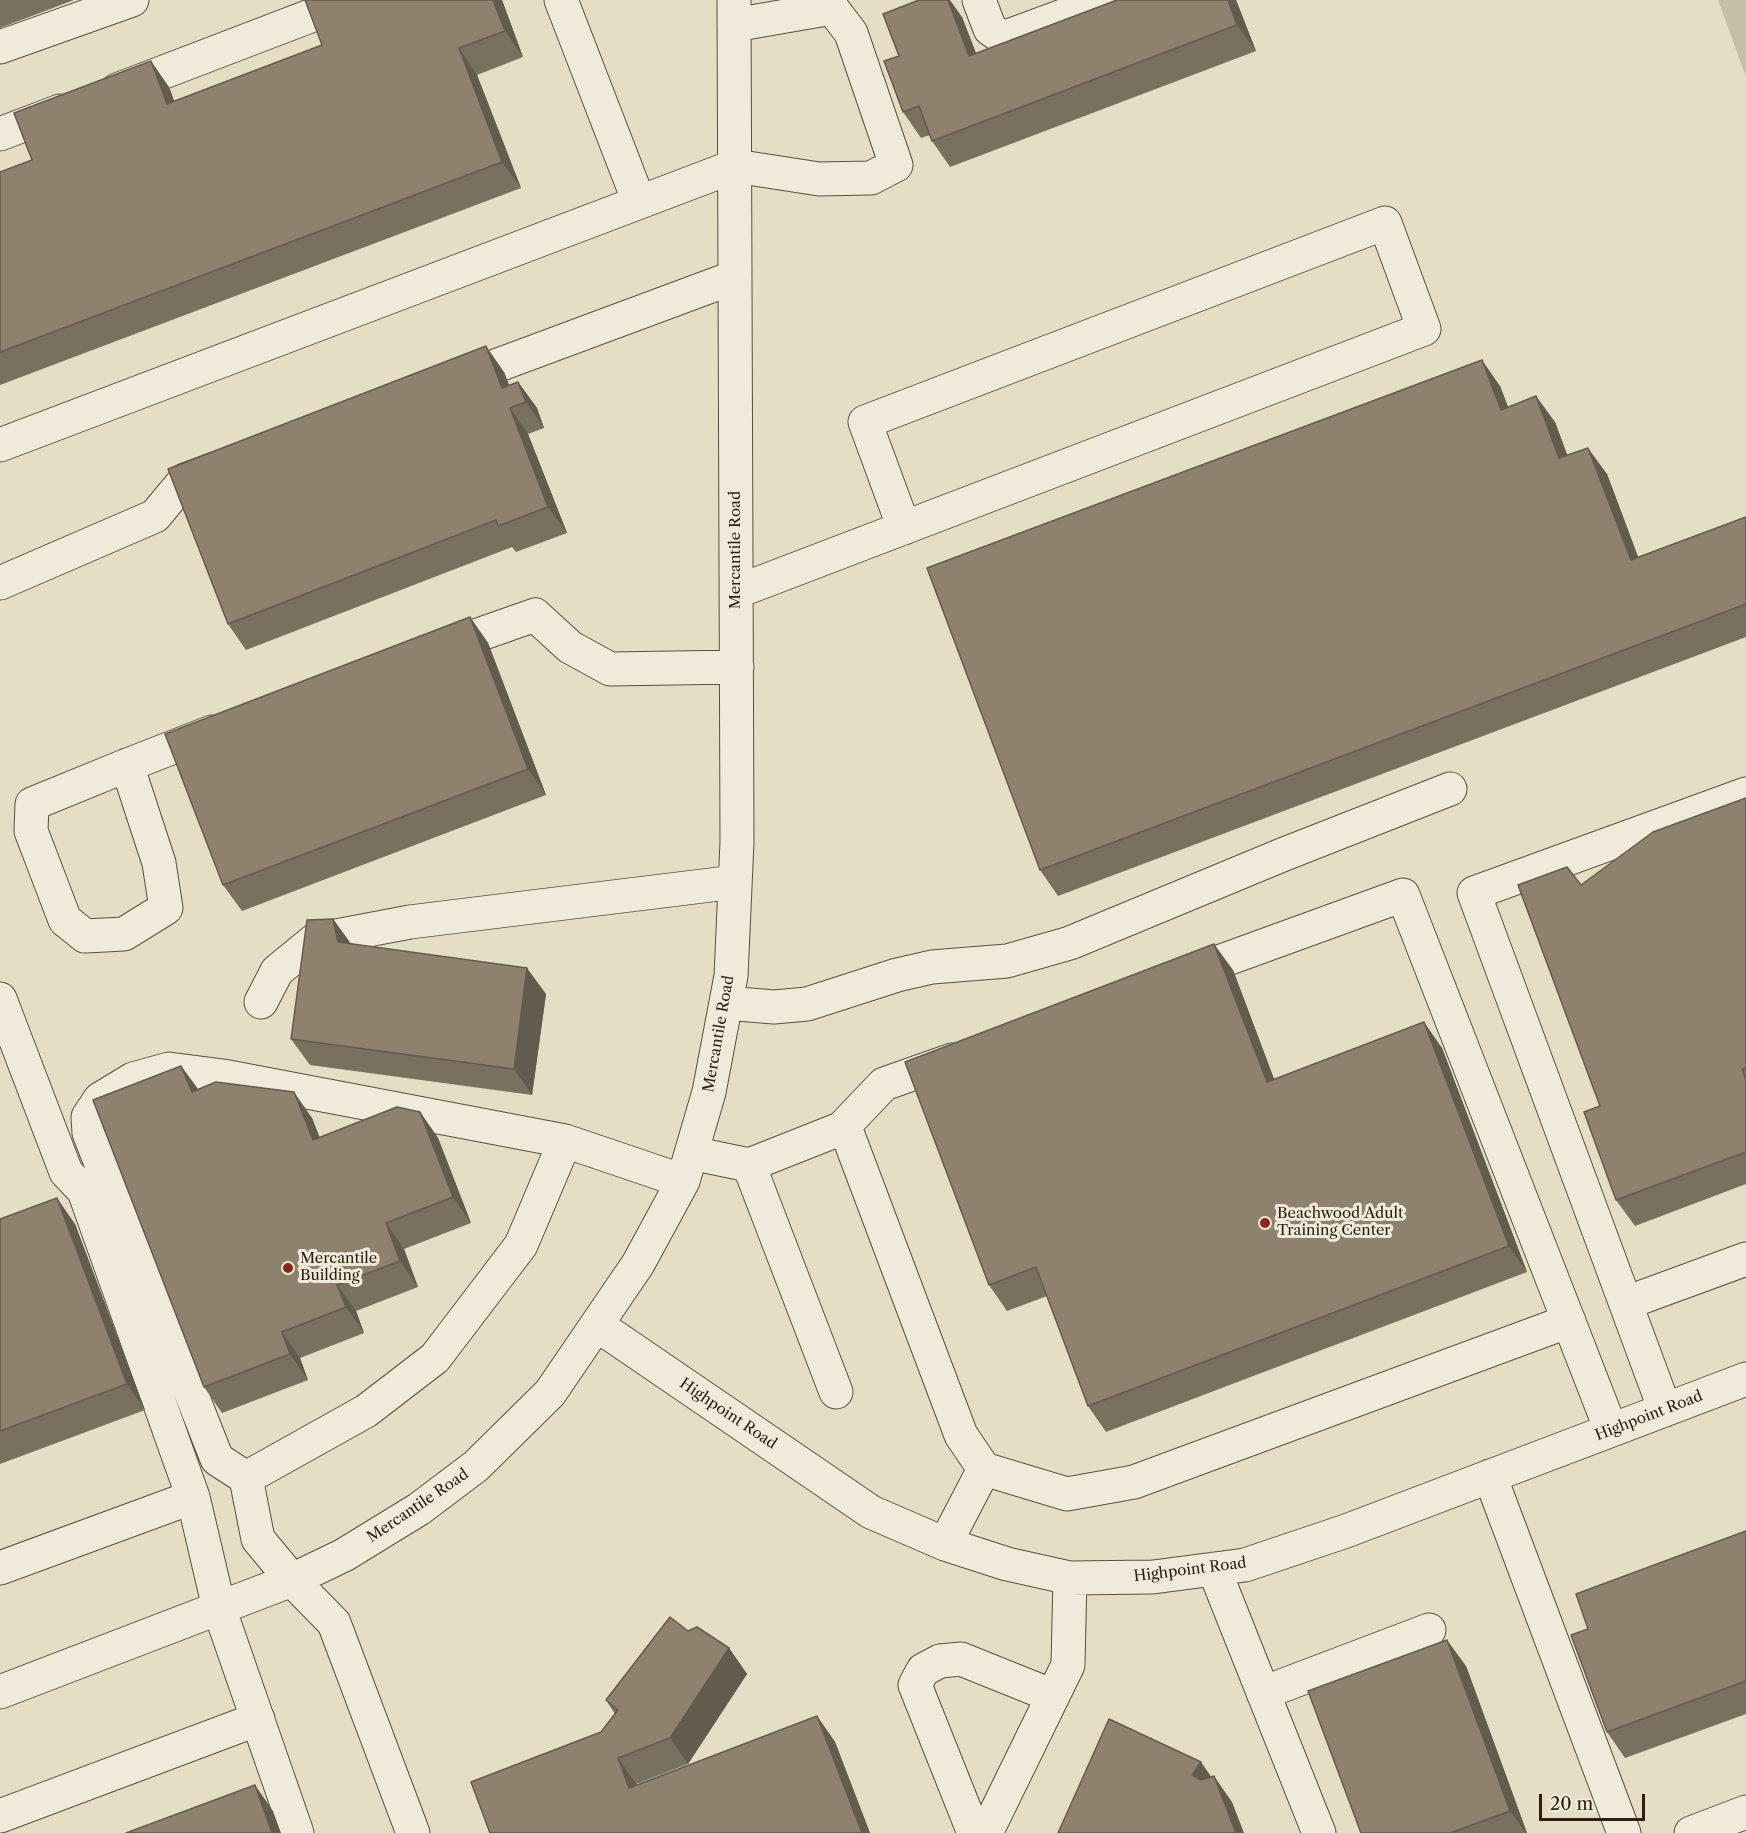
<!DOCTYPE html>
<html>
<head>
<meta charset="utf-8">
<style>
	body { margin:0 }
	#map { position:relative; width:1746px; height:1833px; overflow:hidden; background:#e6dec4; font-family:"Libre Caslon Text",serif }
	canvas { display:block }
	.scale { position:absolute; left:1539px; top:1794px; width:106px; height:27px; box-sizing:border-box; border:3px solid #2e1f12; border-top:0; padding-left:8px; font-size:18px; line-height:21px; white-space:nowrap; color:#2e1f12; -webkit-text-stroke:4px #efead9; paint-order:stroke }
</style>
</head>
<body>
<div id="map">
<canvas width="1746" height="1833"></canvas>
<div class="scale">20 m</div>
</div>
<script>
const ctx = document.querySelector('canvas').getContext('2d');
ctx.lineJoin = 'round';
function paint(path, color) { ctx.fillStyle = color; ctx.fill(path, 'evenodd'); }
function stroke(path, color, width, dash) { ctx.strokeStyle = color; ctx.lineWidth = width; ctx.lineCap = dash ? 'butt' : 'round'; ctx.setLineDash(dash || []); ctx.stroke(path); }
function label(font, color, halo, rows, align = 'center') {
  ctx.font = font + ' "Libre Caslon Text",serif'; ctx.lineWidth = 6; ctx.setLineDash([]); ctx.textBaseline = 'middle'; ctx.strokeStyle = halo; ctx.fillStyle = color; for (const [text, x, y, turn = 0] of rows) {
    ctx.save(); ctx.translate(x, y); ctx.rotate((+turn || 0) * Math.PI / 180); ctx.textAlign = isNaN(turn) ? turn : align; if (halo) ctx.strokeText(text, 0, 0); ctx.fillText(text, 0, 0); ctx.restore();
  }
}
paint(new Path2D(`
	M1718 0H1746V77Z`), '#c7bea6');
const minor = new Path2D(`
	M561 0 639 202
	M979 0 990 29 1003 38 1106 0
	M0 47 132 0
	M117 90 352 0
	M0 134 60 111
	M458 380 735 277
	M0 445 735 166 819 179 871 178 896 165 851 33 832 8 734 25
	M0 583 155 516 185 480 215 469
	M736 592 1424 329 1385 223 865 422 904 528
	M438 649 535 615 570 647 610 669 737 667
	M127 765 159 863 166 908 124 934 85 936 65 920 31 831 32 804C92 779 152 755 212 732
	M1183 975 1403 895 1611 1430
	M0 999 66 1172 84 1191 193 1497 219 1608 297 1833
	M261 1002 277 971 315 940 410 922 735 882
	M726 1003 774 1007 807 1004 897 975 932 967 1007 961 1070 943 1282 855 1450 789
	M842 1128 884 1084 952 1060
	M691 1153 749 1165 845 1127 961 1435 984 1469 945 1544
	M749 1165 836 1392
	M1626 1303 1746 1259
	M597 1325 871 1512 945 1544 1007 1564 1070 1578 1153 1577 1245 1565 1346 1531 1746 1379
	M1665 1410 1474 893 1746 794
	M984 1469 1067 1494 1134 1482 1569 1321
	M1490 1476 1624 1833
	M246 1478 217 1459 89 1133 88 1117 100 1099 133 1079 169 1069 223 1076 565 1141
	M0 1568 193 1497
	M1214 1569 1319 1833
	M0 1692 292 1580 344 1555 419 1509 476 1466 550 1393 638 1264 683 1181 709 1092 731 976 737 842 734 0
	M1263 1693 1429 1630
	M0 1816 258 1719
	M413 1833 334 1623 292 1580 258 1539 246 1478 366 1411 435 1358 521 1245 565 1141 683 1181
	M974 1833 915 1685 923 1670 940 1661 961 1659 1053 1696
	M986 1833 1068 1665 1070 1578
	M1691 1833 1746 1812`);
stroke(minor, '#5c4f3e', 35);
stroke(minor, '#efead9', 33);
paint(new Path2D(`
	M0 0H74L0 28Z
	M305 0H502L523 57 477 75 521 188 0 385V172L32 160 169 87 174 101 322 45Z
	M1117 0H1236L1256 51 950 167 932 141 930 135 921 138 903 112 899 56 962 17 976 53Z
	M504 372 509 386 518 382 537 408 544 428 528 434 567 533 516 552 512 547 246 650 228 624Z
	M1500 386 1508 407 1555 422 1567 455 1607 474 1638 557 1746 517V637L1058 896 1040 870Z
	M470 617 488 643 546 795 242 911 223 885Z
	M1746 798V1184L1635 1226 1616 1200 1600 1106 1581 885Z
	M333 919 350 943 546 994 532 1095 310 1065 291 1039Z
	M1233 970 1274 1079 1442 1048 1527 1272 1106 1432 1088 1406 1047 1296 1007 1311 989 1285Z
	M181 1066 198 1089 312 1118 319 1137 420 1112 438 1138 471 1223 404 1249 418 1287 356 1311 364 1333 300 1358 308 1380 222 1413 204 1387Z
	M0 1219 75 1224 145 1410 0 1464Z
	M1746 1531V1714L1625 1758 1607 1732 1588 1629Z
	M688 1631 729 1648 747 1674 688 1764 636 1784V1785L817 1716 835 1742 870 1833H490L601 1732 615 1714 606 1700Z
	M1466 1666 1527 1833H1361Z`), '#7a705f');
paint(new Path2D(`
	M493 0H502L523 57 505 31Z
	M948 0H950L962 17 987 82 969 56Z
	M1228 0H1236L1256 51 1237 25Z
	M459 48 477 75 521 188 502 162Z
	M151 61 169 87 185 130 167 104Z
	M486 346 504 372 517 405 502 388Z
	M1482 360 1500 386 1519 436 1501 410Z
	M518 382 537 408 544 428 526 402Z
	M1536 396 1555 422 1578 484 1559 458Z
	M510 408 528 434 567 533 548 507Z
	M1588 448 1607 474 1649 586 1631 560Z
	M470 617 488 643 546 795 528 769Z
	M333 919 352 945 338 942Z
	M1214 944 1233 970 1285 1108 1267 1082Z
	M527 968 546 994 532 1095 514 1069Z
	M1424 1022 1442 1048 1527 1272 1509 1246Z
	M181 1066 200 1092H192Z
	M294 1092 312 1118 331 1166 313 1140Z
	M420 1112 438 1138 471 1223 453 1197Z
	M57 1198 75 1224 145 1410 127 1384Z
	M386 1223 404 1249 418 1287 400 1261Z
	M337 1285 356 1311 364 1333 346 1307Z
	M282 1332 300 1358 308 1380 290 1354Z
	M1447 1640 1466 1666 1527 1833H1526L1510 1811Z
	M729 1648 747 1674 688 1764 670 1738Z
	M817 1716 835 1742 870 1833H862Z
	M618 1758 636 1784 647 1814 629 1788Z
	M1201 1762 1219 1788 1214 1776 1232 1802 1244 1833H1236L1210 1801 1192 1775Z
	M255 1785 273 1811 281 1833H272Z`), '#635b4e');
const building = new Path2D(`
	M305 0H493L505 31 459 48 502 162 0 352V172L32 160 14 113 151 61 167 104 322 45Z
	M919 0H948L969 56 1117 0H1228L1237 25 932 141 919 106 903 112 884 61 899 56 883 14Z
	M486 346 502 388 518 382 526 402 510 408 548 507 498 526 496 520 228 624 168 469Z
	M1482 360 1501 410 1536 396 1559 458 1588 448 1631 560 1746 517V604L1040 870 927 568Z
	M470 617 528 769 223 885 165 734Z
	M1746 798V1068L1742 1069 1746 1080V1152L1616 1200 1584 1112 1600 1106 1518 885 1567 867 1581 885 1653 832Z
	M333 919 338 942 527 968 514 1069 291 1039 307 920Z
	M1214 944 1267 1082 1424 1022 1509 1246 1088 1406 1036 1267 989 1285 905 1062Z
	M181 1066 192 1092 216 1082 294 1092 313 1140 397 1107 420 1112 453 1197 386 1223 400 1261 337 1285 346 1307 282 1332 290 1354 204 1387 93 1100Z
	M57 1198 127 1384 0 1431V1219Z
	M1746 1531V1681L1607 1732 1571 1635 1588 1629 1576 1594Z
	M670 1617 688 1631 697 1627 729 1648 670 1738 618 1758 629 1788 817 1716 862 1833H490L471 1782 601 1732 618 1710 606 1700Z
	M1447 1640 1510 1811 1450 1833H1361L1308 1691Z
	M1109 1719 1201 1762 1192 1775 1201 1780 1214 1776 1236 1833H1058Z
	M255 1785 272 1833H126Z`);
paint(building, '#8e826f');
stroke(building, '#635b4e', 1.5);
for (const [x, y, r, color] of [
	[1265,1223,6,"#8f2418"],
	[288,1268,6,"#8f2418"]
]) { const dot = new Path2D(); dot.arc(x, y, r, 0, 2 * Math.PI); ctx.fillStyle = color; ctx.fill(dot); stroke(dot, '#efead9', 2); }
label('15px', '#2e1f12', '#efead9', [
	["Mercantile Road",736,550,-90],
	["Mercantile Road",719,1034,-80],
	["Highpoint Road",728,1414,34],
	["Highpoint Road",1649,1416,-21],
	["Mercantile Road",418,1506,-34],
	["Highpoint Road",1190,1570,-7]
]);
label('15px', '#2e1f12', '#efead9', [
	["Beachwood Adult",1277,1214],
	["Training Center",1277,1231],
	["Mercantile",300,1259],
	["Building",300,1276]
], 'left');
</script>
</body>
</html>
